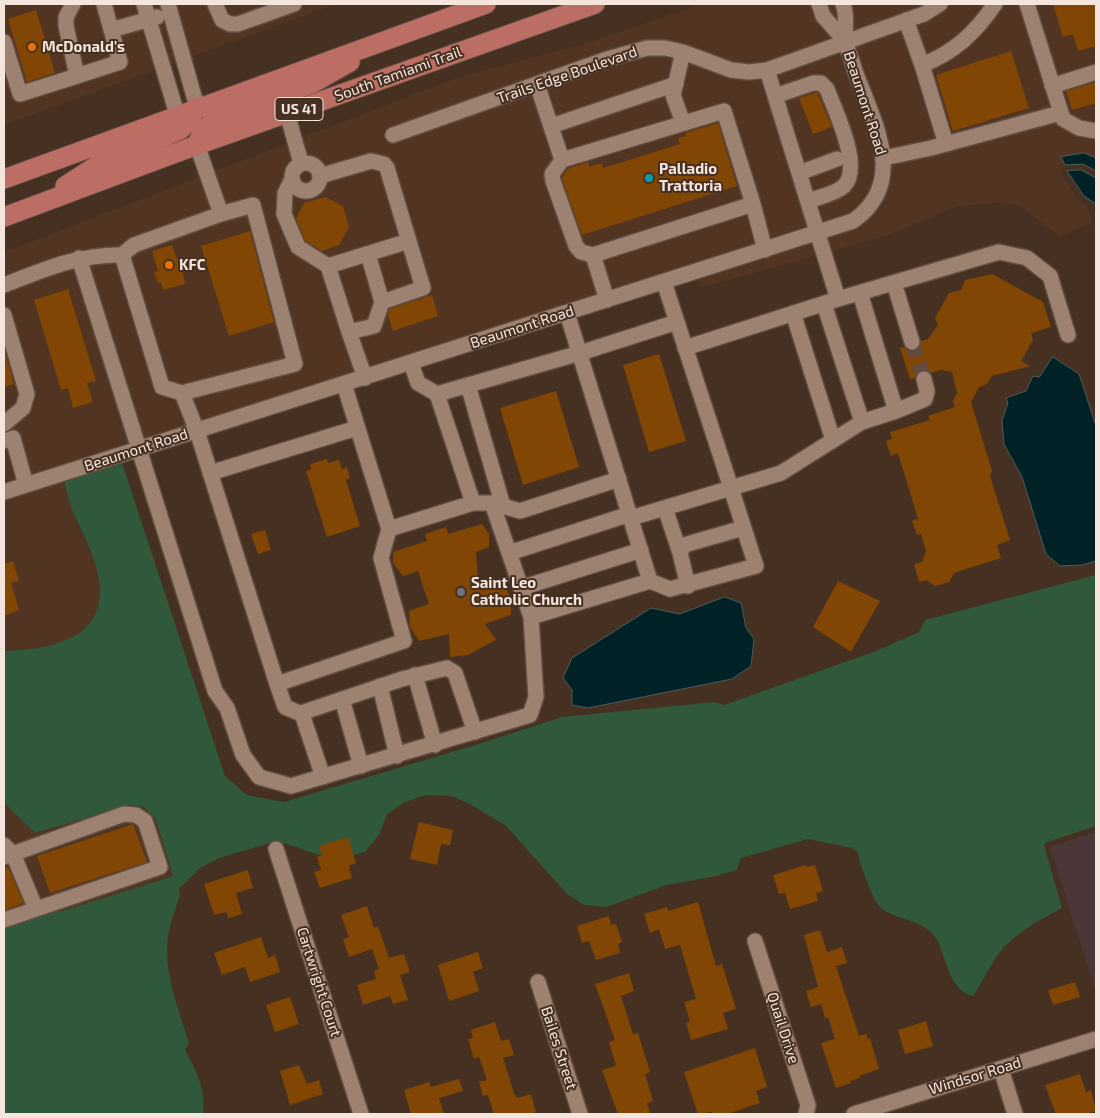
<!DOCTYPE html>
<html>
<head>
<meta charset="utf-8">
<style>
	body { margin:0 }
	#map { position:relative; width:1100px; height:1118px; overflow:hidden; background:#463022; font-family:"Exo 2",sans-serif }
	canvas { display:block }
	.frame { position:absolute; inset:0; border:5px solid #f5e6dd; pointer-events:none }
</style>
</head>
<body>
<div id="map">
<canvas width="1100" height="1118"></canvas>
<div class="frame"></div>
</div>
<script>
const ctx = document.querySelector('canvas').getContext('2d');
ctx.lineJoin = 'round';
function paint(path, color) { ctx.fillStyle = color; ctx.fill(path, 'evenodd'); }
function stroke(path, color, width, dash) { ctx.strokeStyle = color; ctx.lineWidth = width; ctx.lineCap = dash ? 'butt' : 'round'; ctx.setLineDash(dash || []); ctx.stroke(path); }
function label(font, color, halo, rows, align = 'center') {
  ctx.font = font + ' "Exo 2",sans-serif'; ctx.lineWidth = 4; ctx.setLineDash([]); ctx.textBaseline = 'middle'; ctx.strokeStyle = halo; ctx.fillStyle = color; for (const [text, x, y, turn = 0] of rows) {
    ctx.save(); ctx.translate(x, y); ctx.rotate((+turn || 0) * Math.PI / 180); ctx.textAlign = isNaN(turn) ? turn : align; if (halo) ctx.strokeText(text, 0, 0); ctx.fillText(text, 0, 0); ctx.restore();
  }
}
paint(new Path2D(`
	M4 4H336L4 125Z
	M701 4H1096V158L1084 153 1061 158 1065 165 1061 173 1078 200 1087 206 1092 223 1059 236 1019 205 998 203 958 206 886 236 700 288 689 266 162 435 166 449 64 481 73 512 96 564 100 591 98 612 85 629 66 641 45 648 4 651V252L459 77 591 42Z
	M4 803 35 833 131 805 144 807 156 819 173 876 62 911 56 910 4 929Z`), '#513422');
paint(new Path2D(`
	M1096 832V993L1050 847Z`), '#4c3738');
paint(new Path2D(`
	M122 463 225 776 247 795 284 802 482 743 562 717 714 702 724 705 876 651 919 632 925 620 1096 575V826L1047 842 1044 845 1062 908C1038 921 1014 933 997 956 988 969 982 983 973 996 949 991 947 959 937 940 927 920 895 920 881 908 872 899 860 864 857 851L852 848 808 839 741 858 737 870 716 876 667 885 606 907 584 905 567 894 506 826 470 804 451 796 426 795 405 802 387 814 379 835 365 852 344 858 323 856 277 841 219 858 200 868 179 889 180 895C176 908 170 923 168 936 163 973 179 1009 189 1043L185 1050C195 1067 207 1093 203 1114H4V929L56 910 62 911 173 876 156 820 144 807 131 805 35 833 4 803V651C58 649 115 636 96 567 91 548 81 531 74 514 69 503 67 492 64 481Z`), '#30583b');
const water = new Path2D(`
	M1084 153 1096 158V171L1083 164 1065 165 1061 157Z
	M1081 170 1096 178V204L1084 196 1067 171Z
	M1053 357 1079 374 1096 426V561L1082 565 1060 566 1046 554 1022 477 1004 444 1002 421 1008 403 1006 398 1026 391 1033 376 1039 377Z
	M725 597 741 603 746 628 754 639 751 666 732 679 588 708 572 705V690L563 678 572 658 651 608 679 614Z`);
paint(water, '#002226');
stroke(water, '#4a5d5d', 1);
paint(new Path2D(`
	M1053 4H1096V46L1078 51 1073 34 1063 37Z
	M36 10 55 73 27 82 8 19Z
	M1011 51 1029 108 953 131 936 75Z
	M1096 82V103L1072 110 1066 91Z
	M817 92 832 127 813 134 799 98Z
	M718 123 737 186 582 235 562 179 567 169 588 162 590 167 602 163 603 168 680 144 678 138 686 136 685 133Z
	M325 197 343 206 349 227 339 245 322 251 305 241 296 218 304 203Z
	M250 231 274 322 229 336 201 246Z
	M172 245 177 259 180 258 185 284 163 290 161 282 158 283 154 272 158 271 152 251Z
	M992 274 1043 302 1051 327 1031 333 1033 340 1021 361 1030 366 992 376 987 384 979 387 971 402 992 471 990 476 1010 540 997 545 1001 558 954 573 949 582 935 586 926 580 919 582 914 564 922 562 926 551 921 534 917 535 912 521 918 519 898 453 891 456 886 441 892 439 890 432 930 420 928 416 955 407 953 401 957 393 952 372 941 370 931 373 922 370 917 373 915 378 910 379 900 348 904 347 910 351 918 349 921 341 928 339 938 325 935 318 949 293 961 290 965 280Z
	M68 289 96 381 87 383 93 402 73 408 68 388 61 390 34 300Z
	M432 295 438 316 393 331 388 315 389 309Z
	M4 348 14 384 4 387Z
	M659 354 686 441 649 452 623 365Z
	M556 391 579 467 523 485 500 408Z
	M327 459 328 463 339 460 342 469 347 467 350 478 346 480 360 526 327 537 306 471 311 469 310 464Z
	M482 524 489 534V547L476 552 479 590 502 583 511 597V615L485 624 496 640 468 655 450 657 449 634 419 641 410 627 409 611 429 604 418 571 403 576 393 563V552L427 541 425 534 446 527 448 534Z
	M265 530 271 550 258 554 251 534Z
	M13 561 19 581 11 583 19 610 4 616V564Z
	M838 581 880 601 851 652 813 627Z
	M419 822 453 830 450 845 441 844 437 865 410 859Z
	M133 824 147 862 50 893 37 856Z
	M348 837 356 863 349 866 352 878 320 888 314 872 321 870 317 857 322 855 319 846Z
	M806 865 807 867 815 865 823 891 816 893 818 901 790 909 785 893 779 894 773 875Z
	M8 867 24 903 4 910V869Z
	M248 870 253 888 236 893 242 914 228 918 227 912 214 915 204 884Z
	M698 902 716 966 722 964 736 1009 723 1013 728 1029 691 1040 686 1023 690 1021 684 1002 696 999 680 945 665 949 659 929 650 933 644 914 667 907 668 911Z
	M367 906 374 928 378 926 389 958 404 954 410 972 400 975 408 1000 393 1004 390 996 363 1005 357 985 376 979 374 971 379 969 372 949 349 957 343 939 349 937 341 915Z
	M609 916 611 925 616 924 622 942 618 944 620 953 596 960 589 941 582 943 577 926Z
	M820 930 827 952 842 947 847 963 836 966 859 1036 866 1034 868 1039 870 1038 879 1069 859 1076 860 1078 850 1081 851 1083 836 1088 821 1043 835 1039 828 1017 825 1018 821 1004 811 1007 806 991 818 987 804 935Z
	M261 937 268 958 275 955 280 972 250 982 245 967 222 975 214 953Z
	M478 952 483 968 473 972 479 991 449 1001 438 965Z
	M629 973 634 991 621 996 633 1034 638 1033 650 1072 645 1074 653 1101 647 1103 650 1114H618L602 1070 616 1066 609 1042 615 1040 595 984Z
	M1075 982 1080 997 1053 1005 1048 990Z
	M290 997 299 1024 275 1032 266 1005Z
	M926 1021 933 1046 905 1054 898 1030Z
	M495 1022 501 1041 509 1039 514 1055 503 1058 514 1093 517 1098 531 1094 536 1112 529 1114H494L488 1095 483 1096 479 1082 487 1080 479 1057 474 1059 468 1039 473 1038 471 1030Z
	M755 1048 767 1087 756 1091 760 1103 727 1114H713L712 1112 698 1114 684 1072Z
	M299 1065 307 1084 319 1080 323 1094 290 1105 280 1071Z
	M1080 1074 1086 1092 1091 1090 1096 1111 1084 1114H1056L1045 1085Z
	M459 1079 463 1091 439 1098 444 1114H411L404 1090 429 1082 431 1087Z`), '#814603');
stroke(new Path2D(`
	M912 342 924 379`), '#604b3e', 15, [15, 8]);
const minor = new Path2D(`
	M144 4 177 114
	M168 4 197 107
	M215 4 222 20 230 24H238L294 4
	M819 4 823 16 846 42
	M1027 4 1063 119 1079 128 1096 131
	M906 20 922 65C955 52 975 33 995 4
	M111 30 157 17
	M4 42 20 94 77 76 66 26V17L73 4
	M683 52 673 95 683 123
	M922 65 946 144
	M767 70 838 299 999 252 1027 258 1050 276 1068 335
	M77 76 120 62 104 4
	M537 84 562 160 724 111 753 204
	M1052 86 1096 72
	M775 96 813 83H821L827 89C835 111 863 167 844 186 835 194 819 197 808 201
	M287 113 301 163
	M551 126 676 84
	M393 135 607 59 647 48H665L683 52 731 70 749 72 767 70 924 14 940 4
	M197 145 221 214 134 245 122 255 162 387 182 393 197 431 277 684 404 641 381 558 389 529 344 384
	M884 158 931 148 1060 113
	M562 160 552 174 553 181 576 246 581 252 593 255
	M292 177a14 14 0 1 1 28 0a14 14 0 1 1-28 0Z
	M799 173 837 159
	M292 179 285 193 284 214 298 247 328 266 349 332 374 326 382 302 423 288 387 168 384 164 371 161 320 176
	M368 254 382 302
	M79 258 215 691 227 708 243 755 259 777 291 786 530 715 536 697 531 617 492 503
	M328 266 409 241
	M664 282 731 488 781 473 862 422 896 411 860 293
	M894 283 912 342
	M4 285C43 270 79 254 122 255
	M607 300 593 255 753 204 765 250
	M824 304 862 422
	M567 313 650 581
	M793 313 833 440
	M4 315 27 394 23 408 4 424
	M349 332 365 378
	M685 348 838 299
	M411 363 418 383 437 394 473 503
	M468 385 503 506
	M182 393 295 364 253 205 221 214
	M437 394 580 353 677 322
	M896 411 925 399 927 391 924 379
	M4 441 13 438 26 485
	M210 473 357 428
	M4 492 853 221C910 181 872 119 854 68 852 59 847 50 846 42 844 29 848 16 843 4
	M665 508 680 553
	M389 529 473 503H492L520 511 619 479
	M509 553 630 514
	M688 586 680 553 684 545 743 528
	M521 588 641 550
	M531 617 650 581 670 589 756 566 731 488 631 518
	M415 675 435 745
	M277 684 285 707 302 714 323 777
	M380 686 397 756
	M342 699 361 766
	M301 713 402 679 447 668 455 673 475 732
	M4 845 13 854 36 909
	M276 849 361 1114
	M4 857 124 814 136 815 145 821 160 867 4 920
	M755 941 808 1105 806 1114
	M538 982 580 1114
	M1001 1069 1015 1114
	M854 1114 1096 1039`);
const major = new Path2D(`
	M197 145C201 132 207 125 218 118L313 83 350 62
	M4 179 486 4
	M65 186 99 164 180 130 189 121 197 107
	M4 217 197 145 595 4`);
stroke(minor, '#604d41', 18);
stroke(major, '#604d41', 21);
stroke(minor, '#9d8272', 15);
stroke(major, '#bc6e65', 19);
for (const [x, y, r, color] of [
	[32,47,5,"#e8710a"],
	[649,178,5,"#0f9aa8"],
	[169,265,5,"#e8710a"],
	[461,592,5,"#6b7280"]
]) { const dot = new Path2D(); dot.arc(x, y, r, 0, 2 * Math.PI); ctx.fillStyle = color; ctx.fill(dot); stroke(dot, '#463022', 2); }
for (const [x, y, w] of [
	[299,109,48]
]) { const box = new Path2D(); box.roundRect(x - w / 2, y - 11.5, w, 23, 4); ctx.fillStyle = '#463022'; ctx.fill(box); stroke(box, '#f5e6dd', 1); }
label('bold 14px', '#f5e6dd', null, [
	["US 41",299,109]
]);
label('bold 15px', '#f5e6dd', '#463022', [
	["McDonald's",42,47],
	["Palladio",659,169],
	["Trattoria",659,186],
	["KFC",179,265],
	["Saint Leo",471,583],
	["Catholic Church",471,600]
], 'left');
label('15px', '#f5e6dd', '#463022', [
	["South Tamiami Trail",398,74,-20],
	["Trails Edge Boulevard",567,75,-19],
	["Beaumont Road",865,103,72],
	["Beaumont Road",522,327,-18],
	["Beaumont Road",136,450,-18],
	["Cartwright Court",319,982,72],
	["Quail Drive",783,1028,72],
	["Bailes Street",559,1048,72],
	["Windsor Road",975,1076,-17]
]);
</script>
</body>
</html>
